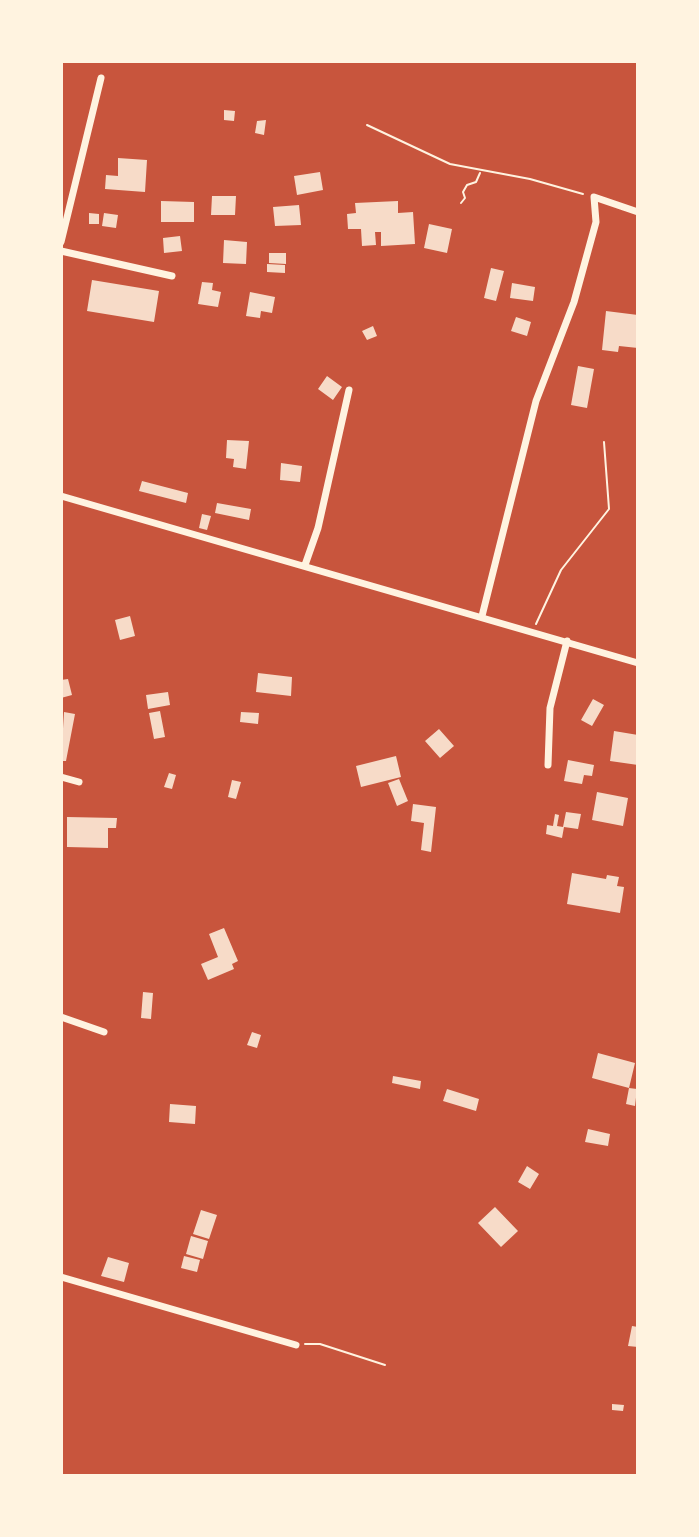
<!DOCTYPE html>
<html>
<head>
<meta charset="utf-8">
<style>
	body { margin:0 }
	#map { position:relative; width:699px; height:1537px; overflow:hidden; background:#c8553d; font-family:Commissioner,sans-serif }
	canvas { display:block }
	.frame { position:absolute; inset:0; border:63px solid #fff3e0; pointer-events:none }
</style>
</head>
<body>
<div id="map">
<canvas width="699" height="1537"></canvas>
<div class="frame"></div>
</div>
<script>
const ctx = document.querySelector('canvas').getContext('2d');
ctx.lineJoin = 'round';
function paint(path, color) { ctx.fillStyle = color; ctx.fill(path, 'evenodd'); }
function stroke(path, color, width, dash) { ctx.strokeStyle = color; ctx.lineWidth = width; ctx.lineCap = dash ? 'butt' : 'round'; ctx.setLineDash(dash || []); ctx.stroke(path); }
paint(new Path2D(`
	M224 110 235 111 234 121 224 120Z
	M266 120 264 135 255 133 257 121Z
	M118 158 147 160 145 192 105 189 106 175 118 176Z
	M320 172 323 190 297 195 294 176Z
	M212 196H236L235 215H211Z
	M161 201 194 202V222H161Z
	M398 201V213L413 212 415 244 381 246V232H375L376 245 362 246 361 229H348L347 214 356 213 355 203Z
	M299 205 301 225 275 226 273 207Z
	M89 213 99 214V224H89Z
	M104 213 118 215 116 228 102 226Z
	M429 224 452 229 447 253 424 248Z
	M180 236 182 251 164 253 163 238Z
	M224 240 247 242 246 264 223 263Z
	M269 253H286V264L269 263Z
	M267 264 285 265V273L267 272Z
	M491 268 504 271 496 301 484 298Z
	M92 280 159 291 154 322 87 311Z
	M202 282 213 283 212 290 221 292 218 307 198 304Z
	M512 283 535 287 533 301 510 298Z
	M250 292 275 297 272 313 261 311 260 318 246 316Z
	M606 311 638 315V348L619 346 618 352 602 350Z
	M516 317 531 322 527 336 511 331Z
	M373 326 377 336 367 340 362 331Z
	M578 366 594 369 587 408 571 405Z
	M327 376 342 387 333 400 318 389Z
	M227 440 249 441 246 469 233 467 234 459 226 458Z
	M281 463 302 466 300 482 280 480Z
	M142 481 188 493 186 503 139 491Z
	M217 503 251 509 249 520 215 513Z
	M202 514 211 516 207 530 199 528Z
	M130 616 135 636 120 640 115 620Z
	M258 673 292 677 291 696 256 692Z
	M68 679 72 695 61 698V680Z
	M168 692 170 705 148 709 146 695Z
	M593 699 604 705 592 726 581 720Z
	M160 711 165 737 154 739 149 713Z
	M64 712 75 714 66 761H61Z
	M241 712 259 713 258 724 240 722Z
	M439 729 454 746 440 758 425 741Z
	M614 731 638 735V765L610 761Z
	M396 756 401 777 361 787 356 766Z
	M568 760 594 765 592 776 584 775 582 784 564 781Z
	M169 773 176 775 172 789 164 787Z
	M399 779 408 801 397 806 388 783Z
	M232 780 241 782 236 799 228 797Z
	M597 792 628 798 623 826 592 820Z
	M413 804 436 807 431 852 421 850 424 823 411 821Z
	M566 812 581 814 578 829 564 827 562 838 546 834 547 825 553 826 555 814 559 815 557 826 563 827Z
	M67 817 117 818 116 828H108V848L67 847Z
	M572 873 606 879 607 875 619 877 617 886 624 887 620 913 567 904Z
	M224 928 238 961 232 964 234 969 208 980 201 964 218 957 209 934Z
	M143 992 153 993 151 1019 141 1018Z
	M252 1032 261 1035 257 1048 247 1045Z
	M598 1053 635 1063 629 1088 637 1089 635 1106 626 1104 629 1088 592 1078Z
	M393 1076 421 1081 420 1089 392 1083Z
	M447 1089 479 1099 476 1111 443 1101Z
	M170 1104 196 1106 195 1124 169 1122Z
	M588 1129 610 1134 608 1146 585 1142Z
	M527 1166 539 1174 530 1189 518 1182Z
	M495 1207 518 1231 501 1247 478 1223Z
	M201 1210 217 1215 209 1239 193 1234Z
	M191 1236 208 1241 203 1259 186 1254Z
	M184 1256 200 1260 197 1272 181 1268Z
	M108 1257 129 1263 124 1282 101 1276Z
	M632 1326 638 1327V1347L628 1346Z
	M612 1404 624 1405 623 1411 612 1410Z`), '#f7dbc8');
stroke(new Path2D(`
	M367 125 450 164 530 179 583 194
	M461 203 465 198 463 192 467 185 476 182 480 173
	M536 624 561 570 609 509 604 442
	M305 1344H320L385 1365`), '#fff3e0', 2);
stroke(new Path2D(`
	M61 242 101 78
	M61 251 172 276
	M61 496 638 663
	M305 565 318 528 349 390
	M482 616 536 401 574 302 596 222 594 197 638 212
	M548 765 550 708 567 641
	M61 777 79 782
	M61 1017 104 1032
	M61 1277 296 1345`), '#fff3e0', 7);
</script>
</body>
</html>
